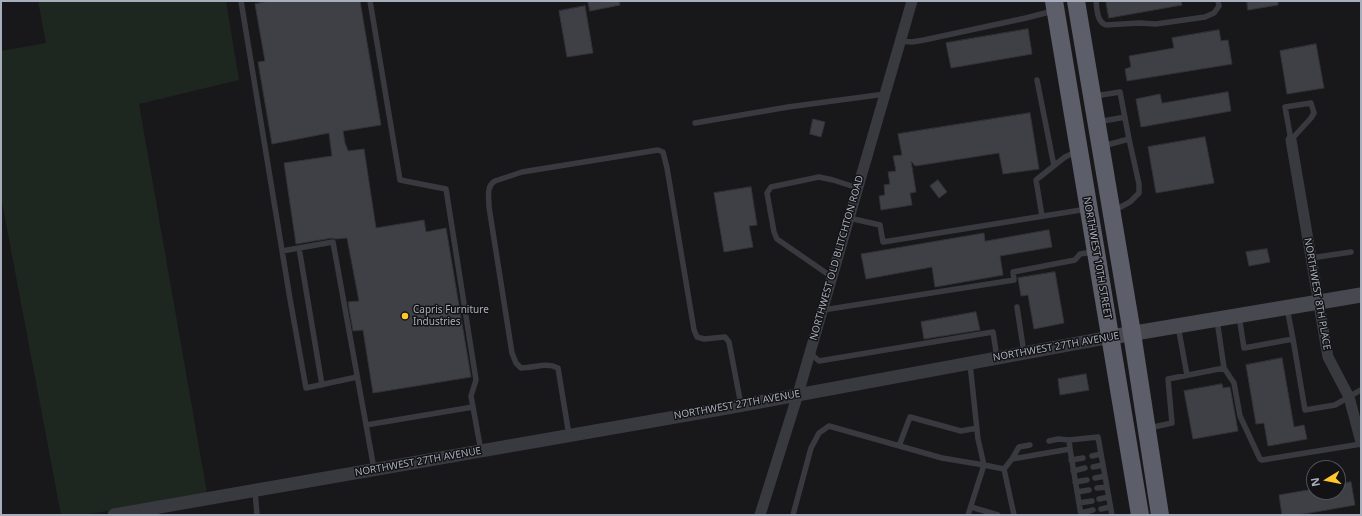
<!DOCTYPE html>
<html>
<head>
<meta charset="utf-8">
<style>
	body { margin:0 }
	#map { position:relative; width:1362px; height:516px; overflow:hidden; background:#18181b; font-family:"Noto Sans",sans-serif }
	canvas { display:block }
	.frame { position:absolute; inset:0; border:2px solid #a9aebc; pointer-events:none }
	.north { position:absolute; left:1306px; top:460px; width:40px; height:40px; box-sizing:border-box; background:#131316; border:1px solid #4f5158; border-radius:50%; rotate:260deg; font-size:11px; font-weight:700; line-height:16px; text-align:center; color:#a9aebc }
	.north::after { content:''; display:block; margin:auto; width:14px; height:18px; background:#ffc72c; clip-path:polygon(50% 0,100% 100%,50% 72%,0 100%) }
</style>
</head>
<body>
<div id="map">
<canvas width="1362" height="516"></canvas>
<div class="frame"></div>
<div class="north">N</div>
</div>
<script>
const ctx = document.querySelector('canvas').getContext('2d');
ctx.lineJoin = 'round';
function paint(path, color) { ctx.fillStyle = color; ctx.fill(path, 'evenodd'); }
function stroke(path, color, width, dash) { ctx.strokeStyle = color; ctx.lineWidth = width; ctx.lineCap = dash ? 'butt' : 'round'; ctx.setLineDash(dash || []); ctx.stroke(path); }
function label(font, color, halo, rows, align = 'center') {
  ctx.font = font + ' "Noto Sans",sans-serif'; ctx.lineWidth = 3; ctx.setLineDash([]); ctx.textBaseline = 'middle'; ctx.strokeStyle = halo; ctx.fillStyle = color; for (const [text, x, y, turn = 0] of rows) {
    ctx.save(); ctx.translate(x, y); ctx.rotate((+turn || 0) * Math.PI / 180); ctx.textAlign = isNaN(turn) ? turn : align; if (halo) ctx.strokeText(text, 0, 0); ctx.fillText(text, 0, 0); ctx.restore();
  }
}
paint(new Path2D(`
	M38 1H226L239 80 139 104 207 493 84 515H61L1 197V51L46 43Z`), '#1d271f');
const building = new Path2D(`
	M270 1H360L381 125 343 131 345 143 348 151 364 149 376 228 424 220 426 232 446 228 471 377 373 393 363 330 353 331 348 302 359 301 347 238 336 239 332 238 296 244 284 163 332 156 329 133 272 144 258 62 265 61 255 4Z
	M588 1H619L620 5 590 11Z
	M1106 1H1181L1182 5 1109 18Z
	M1247 1H1278V5L1248 10Z
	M585 6 593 53 567 57 559 11Z
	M1028 29 1032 54 951 68 946 43Z
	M1219 30 1221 41 1228 40 1232 64 1127 81 1125 69 1131 67 1129 56 1174 48 1172 38Z
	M1316 44 1324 88 1287 94 1280 51Z
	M1228 92 1231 111 1141 127 1136 99 1160 94 1162 103Z
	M1030 113 1039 169 1003 174 999 153 915 166 911 161 916 192 910 193 912 205 881 210 879 196 885 195 884 185 890 184 888 172 896 171 893 156 902 155 898 134Z
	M813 119 825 122 821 137 810 134Z
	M1205 137 1214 183 1156 193 1148 147Z
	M938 180 947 192 939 198 930 186Z
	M751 187 757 225 749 226 753 247 724 252 714 193Z
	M1049 230 1052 247 1000 256 1003 275 935 287 932 267 866 279 861 254 984 233 985 241Z
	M1267 249 1270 262 1249 266 1246 252Z
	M1055 272 1064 323 1034 329 1028 295 1021 296 1018 278Z
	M976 312 980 330 924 339 921 322Z
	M1282 358 1294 427 1304 425 1307 439 1268 446 1264 423 1256 424 1246 365Z
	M1086 374 1089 390 1060 395 1058 379Z
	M1222 384 1223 388 1230 387 1238 431 1193 439 1184 391Z
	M1351 482 1355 505 1298 515H1282L1279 495 1314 489V492H1338V484Z`);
paint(building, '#3f4046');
stroke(building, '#323237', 1);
stroke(new Path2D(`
	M241 1 290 299 306 388 357 377
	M370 1 400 180 446 189 476 380 471 396 481 451
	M1096 1C1097 10 1097 22 1106 25L1139 23 1156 24 1205 17 1214 13 1219 6 1218 1
	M901 41 912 42 924 40 1026 18 1053 11
	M1037 80 1054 166
	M1095 96 1120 92 1129 139
	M1311 103 1314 113 1311 118 1291 140 1285 107Z
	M1098 122 1125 117
	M695 123 788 107 885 94
	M1103 146 1129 139 1139 184V193L1130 202 1113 211
	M1042 216 1036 180 1065 157 1078 151
	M849 218 880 225 883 242 1087 209
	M299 248 322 385
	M282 251 333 242 374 469
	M1311 258 1351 252
	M832 277 777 239 774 232 767 193 771 187 819 177 833 180 858 188
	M1017 307 1024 353
	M823 310 1014 280 1013 272 1075 260 1080 254 1093 252
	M1239 316 1244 348 1293 339 1287 308
	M1217 320 1224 368 1234 383 1240 416 1260 459 1262 460 1361 444
	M1178 326 1187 375
	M1293 339 1305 410 1335 405 1361 390
	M810 353 819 361 993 332 997 358
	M970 364 978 439 984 465 1004 469 1014 515
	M366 425 473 407
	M1149 428 1172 423 1168 379 1224 368
	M569 435 558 368C546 362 535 368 521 368L516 363 512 353 489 207C489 198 486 186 495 181L522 172 658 150 663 152 667 168 694 330 697 337 704 339 725 337 729 342 741 405
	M1049 441 1058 439 1069 440
	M899 446 910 417 961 431 977 428
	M1070 449 1081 515
	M1092 456 1101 454
	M1012 459 1019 447 1030 445
	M1071 460 1083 458
	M1093 467 1103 465
	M1004 469 1012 459 1070 449 1069 440 1098 437 1112 515
	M1073 471 1085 468
	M1095 478 1105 476
	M1075 482 1087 480
	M1097 488 1107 487
	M255 491 257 515
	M1077 492 1089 490
	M1099 499 1109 497
	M1079 503 1092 501
	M971 507 998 515
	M1101 509 1110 507
	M1081 513 1093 510
	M793 515 811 448 819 433 829 426 942 458 984 465 968 515`), '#393940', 5.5);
stroke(new Path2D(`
	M1291 140 1328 357 1349 397 1361 442
	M760 515 798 394 912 1`), '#393940', 11);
stroke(new Path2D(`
	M114 515 727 408 1111 337`), '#393940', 13);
stroke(new Path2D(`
	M1111 337 1361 295`), '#474850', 15);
stroke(new Path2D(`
	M1054 1 1140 515
	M1076 1 1132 333 1160 515`), '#5c5e69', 18);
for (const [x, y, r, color] of [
	[405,316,4,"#ffc72c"]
]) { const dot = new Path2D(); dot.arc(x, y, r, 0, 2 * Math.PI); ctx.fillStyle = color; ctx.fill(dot); stroke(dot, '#131316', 1.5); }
label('10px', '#a9aebc', '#131316', [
	["NORTHWEST OLD BLITCHTON ROAD",837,258,-74],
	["NORTHWEST 10TH STREET",1097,258,80],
	["NORTHWEST 8TH PLACE",1317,294,80],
	["NORTHWEST 27TH AVENUE",1056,347,-10],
	["NORTHWEST 27TH AVENUE",737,405,-10],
	["NORTHWEST 27TH AVENUE",418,462,-10]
]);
label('10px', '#a9aebc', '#131316', [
	["Capris Furniture",413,310],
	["Industries",413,322]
], 'left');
</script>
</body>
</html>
